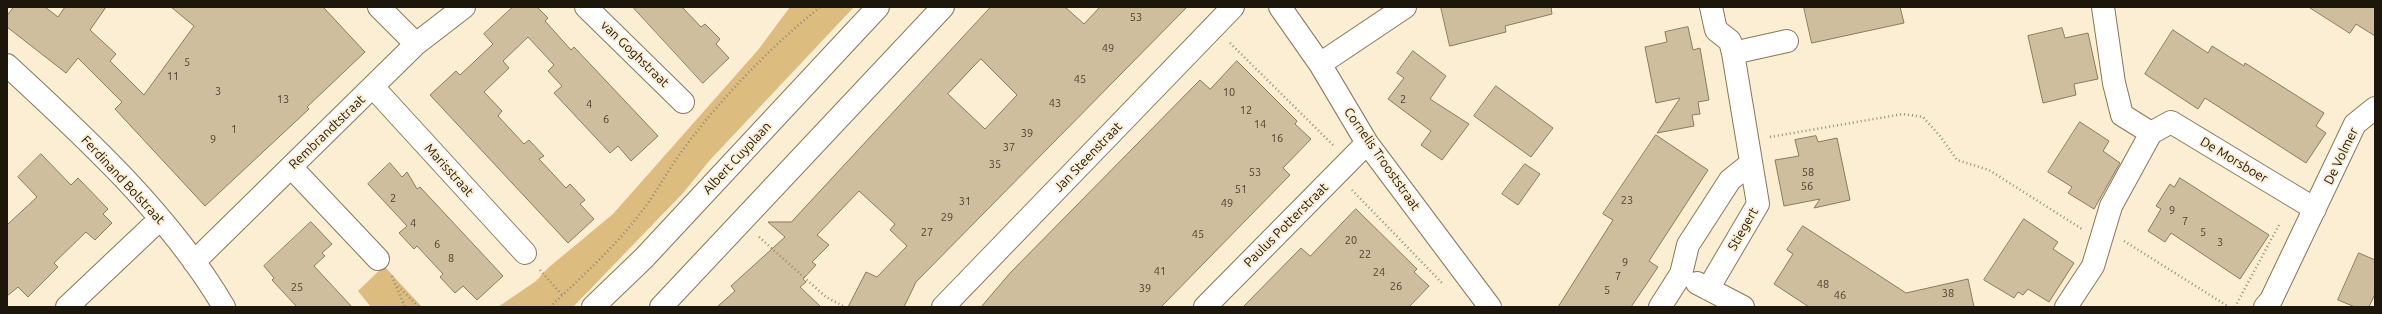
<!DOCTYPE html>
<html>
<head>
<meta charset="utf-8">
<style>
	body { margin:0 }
	#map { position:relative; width:2382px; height:314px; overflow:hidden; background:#fceed3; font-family:Ubuntu,sans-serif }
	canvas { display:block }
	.frame { position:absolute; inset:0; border:8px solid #1d170b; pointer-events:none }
</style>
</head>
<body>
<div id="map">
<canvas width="2382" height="314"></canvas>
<div class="frame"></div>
</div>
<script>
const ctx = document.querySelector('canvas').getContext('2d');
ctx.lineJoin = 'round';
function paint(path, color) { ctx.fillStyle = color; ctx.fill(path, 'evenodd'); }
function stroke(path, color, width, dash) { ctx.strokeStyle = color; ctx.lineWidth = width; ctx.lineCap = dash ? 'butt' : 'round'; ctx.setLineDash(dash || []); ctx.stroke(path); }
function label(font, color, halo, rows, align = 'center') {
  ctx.font = font + ' Ubuntu,sans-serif'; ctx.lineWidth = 4; ctx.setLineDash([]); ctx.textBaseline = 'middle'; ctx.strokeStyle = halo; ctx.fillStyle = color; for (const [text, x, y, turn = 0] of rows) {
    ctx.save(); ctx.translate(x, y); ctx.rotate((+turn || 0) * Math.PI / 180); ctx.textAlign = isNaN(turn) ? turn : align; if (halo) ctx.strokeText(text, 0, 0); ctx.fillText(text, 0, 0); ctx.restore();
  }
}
paint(new Path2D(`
	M790 7H854L710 160 683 193 573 307H498L536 281 548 268 613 214 758 50Z
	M384 266 422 307H371L358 291Z`), '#dcbc7f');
const building = new Path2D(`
	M14 7H45L58 17 65 7H106L90 30 116 54 110 61 144 95 194 26 171 7H323L365 52 307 107 309 109 205 206 115 109 122 102 78 58 66 73 7 27V16Z
	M513 7H537L548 18 545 21 571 50 574 47 658 136 631 161 618 146 610 153 554 93 562 86 548 71 554 65 528 37 503 61 509 68 484 92 502 111 498 116 524 144 529 140 544 156 539 159 566 188 570 184 585 200 580 204 594 219 568 243 430 95 456 71 460 75 493 44 484 34Z
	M633 7H682L701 27 705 24 720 39 716 44 729 58 703 83Z
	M991 7H1065L1084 24 1100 7H1187L916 282 904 307H848L866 272 877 277 907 246 890 230 895 224 859 191 817 235 829 245 812 262 816 265 803 279 806 282 800 287 821 307H717L735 291 731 286 785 237 768 222H791ZM981 59 1017 95 985 129 948 94Z
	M1441 7H1551L1552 14 1505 26 1506 32 1450 46Z
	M1804 7H1900L1904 23 1812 43Z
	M2309 7H2375V36L2356 24 2350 33Z
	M1688 27 1693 50 1700 48 1709 100 1698 102 1700 114 1692 115 1694 126 1657 133 1680 98 1656 103 1645 47 1667 42 1665 32Z
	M2062 28 2065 38 2088 33 2098 79 2074 84 2076 95 2043 103 2028 36Z
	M2173 30 2208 53 2212 46 2244 66 2245 63 2324 113 2316 126 2326 133 2306 163 2205 98 2198 109 2145 74Z
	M1413 51 1446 76 1430 99 1469 124 1442 160 1421 145 1431 131 1388 99 1404 78 1397 73Z
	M1237 61 1297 121 1295 124 1311 139 1283 168 1290 175 1161 307H981L1011 272 1200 80 1210 89Z
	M1496 86 1553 128 1531 157 1474 116Z
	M2080 122 2109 141 2103 151 2120 163 2094 209 2068 193 2072 187 2048 172Z
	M1656 135 1708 170 1649 261 1658 267 1631 307H1558L1613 220 1603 214Z
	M1816 136 1818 142 1837 138 1850 200 1814 208 1820 199 1784 206 1775 160 1799 156 1795 140Z
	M41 154 71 185 78 178 108 209 103 214 112 223 95 240 86 232 54 263 58 267 28 297 18 287 7 296V225L37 197 18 177Z
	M390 163 402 177 407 172 417 189 420 187 503 276 477 300 463 286 455 293 440 277 443 274 417 246 414 249 399 233 407 226 368 184Z
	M1525 164 1540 174 1518 205 1502 194Z
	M2180 178 2269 235 2240 279 2171 233 2165 242 2148 231 2161 209 2156 206 2170 184 2174 187Z
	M1356 209 1417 269 1414 272 1429 286 1409 307H1243L1301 248 1310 256Z
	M2024 219 2058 242 2053 249 2074 263 2049 302 2028 289 2023 295 2018 292 2014 298 1984 280Z
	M311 222 332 244 322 253 325 256 314 266 352 307H297L272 280 274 278 264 266Z
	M1803 226 1906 293 1968 279 1974 307H1809L1774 284 1793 254 1787 250Z
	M2359 253 2375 260V294L2369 307H2355L2338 300Z`);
paint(building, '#cfbe9e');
stroke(building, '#8a7a5c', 1);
const minor = new Path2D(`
	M379 7 416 44
	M586 7 683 102
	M1280 7 1320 64 1367 143 1490 307
	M1711 7 1716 30 1730 41 1733 53
	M2103 7 2114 83 2122 115 2151 133
	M1320 64 1405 7
	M7 65C85 137 170 215 224 307
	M373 87 525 253
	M291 167 378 259
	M194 262 416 44 464 7
	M1697 283 1743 307
	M1708 289 1758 204 1733 53 1787 41
	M67 307 160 219
	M593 307 644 258 878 7
	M661 307 943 7
	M943 307 1233 7
	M1205 307 1367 143
	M1660 307 1681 274 1688 245 1730 180 1750 164
	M2066 307 2093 266 2111 206 2151 133 2171 122 2315 209
	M2265 307 2271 300 2355 124 2375 108`);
stroke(minor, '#88785a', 24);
stroke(new Path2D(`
	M1230 43 1333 145
	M1770 137 1903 114 1923 117 1940 136 1957 160 1989 170 2082 229
	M1352 190 1442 283
	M759 237 826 297 845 307
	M2124 241 2229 307
	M540 270 562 295
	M392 276 405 307
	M398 286 419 307
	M550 307C580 278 613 249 638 216 653 198 664 177 677 158 718 101 766 51 820 7
	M2235 307 2280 223`), '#948a76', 2.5, [1, 3]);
stroke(minor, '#fff', 22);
label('11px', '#4a4130', null, [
	["53",1136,17],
	["49",1108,48],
	["5",187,62],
	["11",173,76],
	["45",1080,79],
	["3",218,91],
	["10",1229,92],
	["13",283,99],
	["2",1403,99],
	["43",1055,103],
	["4",589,104],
	["12",1246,110],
	["6",606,119],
	["14",1260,124],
	["1",234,129],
	["39",1027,133],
	["16",1277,138],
	["9",213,139],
	["37",1009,147],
	["35",995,164],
	["53",1255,172],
	["58",1808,172],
	["56",1807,186],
	["51",1241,189],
	["2",393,198],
	["23",1627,200],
	["31",965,201],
	["49",1227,203],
	["9",2172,210],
	["29",947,217],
	["7",2185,221],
	["4",413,223],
	["27",927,232],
	["5",2203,232],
	["45",1198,234],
	["20",1351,240],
	["3",2220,242],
	["6",437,244],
	["22",1365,254],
	["8",451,258],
	["9",1625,262],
	["41",1160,271],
	["24",1379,272],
	["7",1618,276],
	["48",1823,284],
	["26",1396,286],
	["25",297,287],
	["39",1145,288],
	["5",1607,290],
	["38",1948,293],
	["46",1840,295]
]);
label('13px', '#1d170b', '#fceed3', [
	["van Goghstraat",635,54,44],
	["Rembrandtstraat",327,132,-44],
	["De Volmer",2341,156,-64],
	["Jan Steenstraat",1088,157,-46],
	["Albert Cuyplaan",737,158,-47],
	["Cornelis Trooststraat",1382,159,55],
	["De Morsboer",2234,160,31],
	["Marisstraat",449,170,48],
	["Ferdinand Bolstraat",123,180,47],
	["Paulus Potterstraat",1286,225,-45],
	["Stiegert",1743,229,-60]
]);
</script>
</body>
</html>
